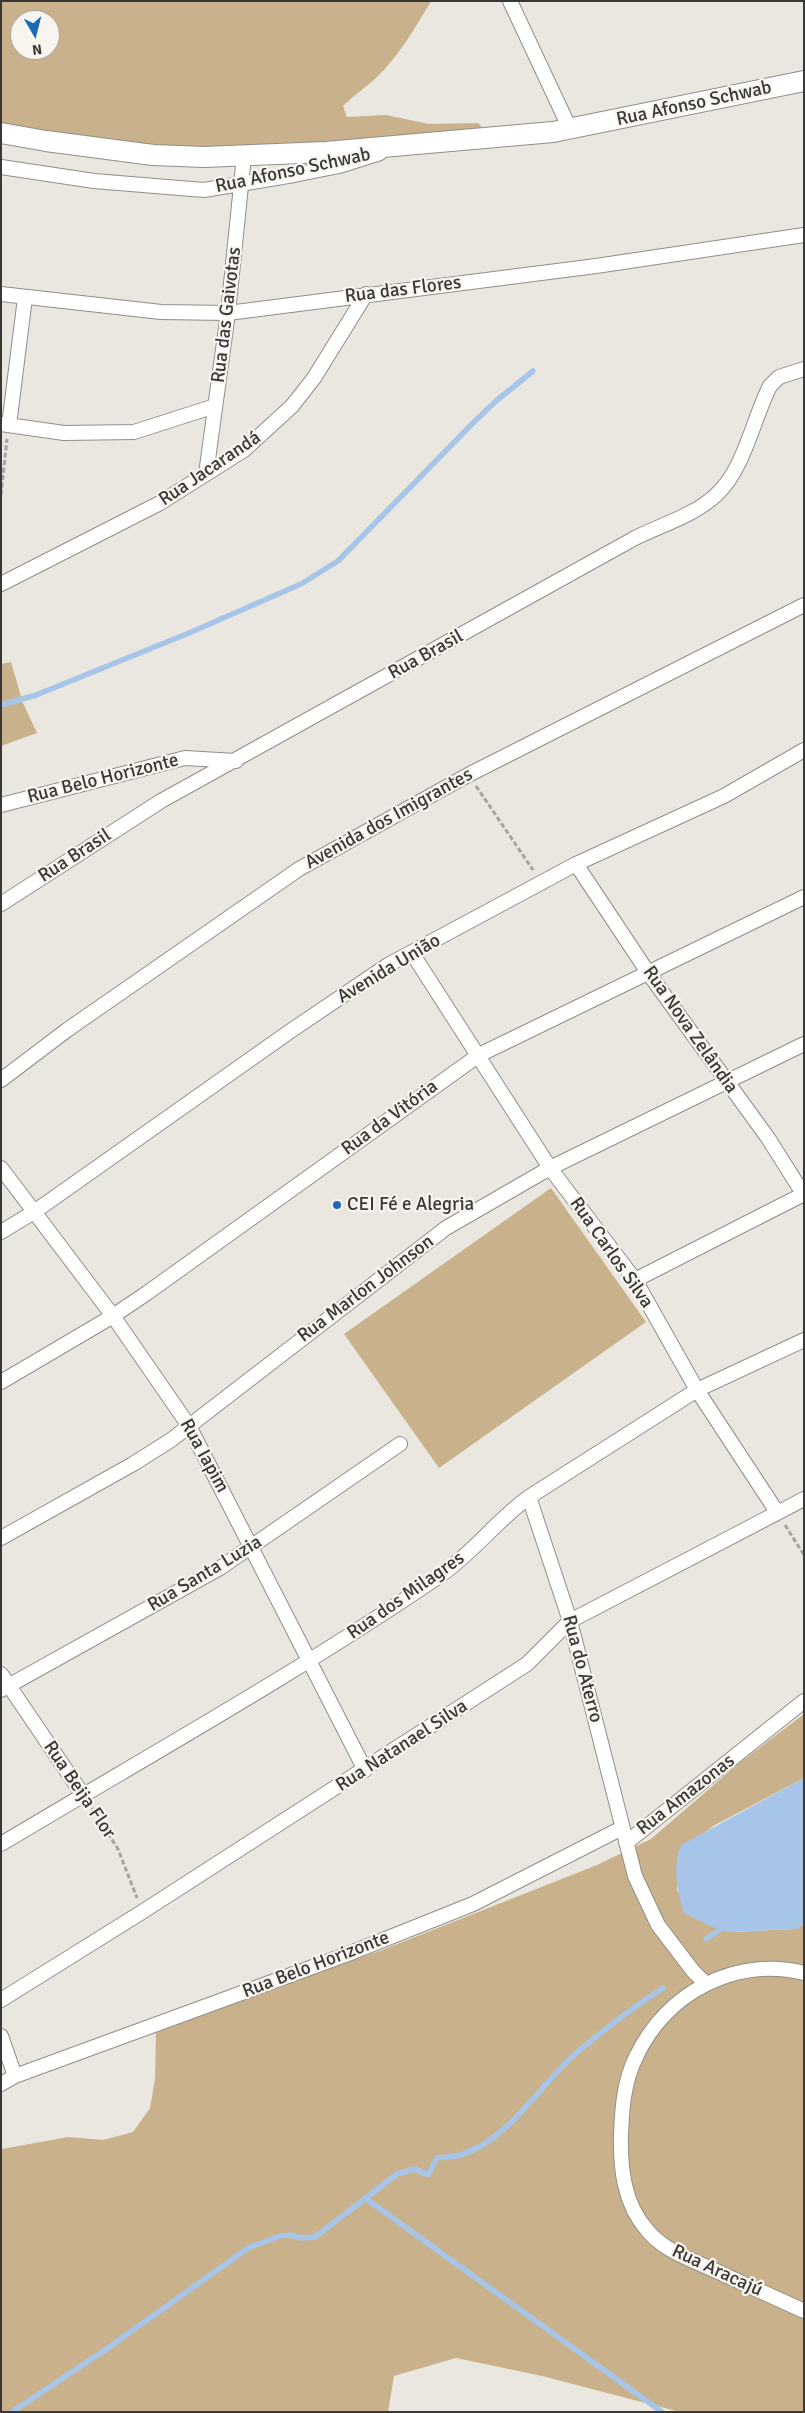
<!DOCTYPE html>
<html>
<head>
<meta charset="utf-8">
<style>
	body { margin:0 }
	#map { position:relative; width:805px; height:2413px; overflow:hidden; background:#eae7e1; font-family:Signika,sans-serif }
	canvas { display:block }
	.frame { position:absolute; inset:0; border:2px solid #3a3836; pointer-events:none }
	.north { position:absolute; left:10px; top:10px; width:50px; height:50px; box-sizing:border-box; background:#f8f4ee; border:1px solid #aca9a4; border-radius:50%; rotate:172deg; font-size:14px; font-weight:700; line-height:20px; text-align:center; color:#3a3836 }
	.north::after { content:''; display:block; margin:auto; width:18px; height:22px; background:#1c69b8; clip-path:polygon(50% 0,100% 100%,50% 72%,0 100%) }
</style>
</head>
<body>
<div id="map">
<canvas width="805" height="2413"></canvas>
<div class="frame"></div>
<div class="north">N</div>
</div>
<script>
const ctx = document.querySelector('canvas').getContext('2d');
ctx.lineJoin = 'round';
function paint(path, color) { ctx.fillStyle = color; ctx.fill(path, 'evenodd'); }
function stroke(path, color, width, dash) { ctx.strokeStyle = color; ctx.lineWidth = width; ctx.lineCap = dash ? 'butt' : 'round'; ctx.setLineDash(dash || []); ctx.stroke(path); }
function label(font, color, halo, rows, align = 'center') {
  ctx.font = font + ' Signika,sans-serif'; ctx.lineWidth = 4.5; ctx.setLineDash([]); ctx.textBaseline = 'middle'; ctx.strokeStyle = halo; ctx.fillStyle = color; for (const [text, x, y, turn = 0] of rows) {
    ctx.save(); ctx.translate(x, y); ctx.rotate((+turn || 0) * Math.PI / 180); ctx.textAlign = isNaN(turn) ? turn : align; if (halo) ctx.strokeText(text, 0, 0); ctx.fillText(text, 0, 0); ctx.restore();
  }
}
paint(new Path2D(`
	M1 1H431C415 28 399 56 376 78 365 88 353 96 343 106L347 117 386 115 429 124 478 123 486 131 181 153 1 129ZM20 20H50V50H20Z
	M11 662 23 703 37 733 1 746V664Z
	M551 1188 646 1322 439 1468 344 1334Z
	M804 1714V1778L713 1826 678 1853 677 1891 730 1932 795 1929 804 1924V2412H680L542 2376 456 2358 394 2376 388 2412H1L2 2149 68 2137 103 2140 133 2132 150 2108 155 2079 156 2033 178 2022 382 1950 597 1865 651 1839 738 1764Z`), '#c9b28b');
paint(new Path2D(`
	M804 1778V1924L795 1929 730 1932 708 1925 684 1913C677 1891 672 1867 681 1845Z`), '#a7c5e8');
stroke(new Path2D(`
	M1 705 36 695 189 633 301 584 338 561 472 424 496 401 533 371
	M706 1939 727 1925
	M365 2198 662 2412
	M12 2412 105 2350 248 2248 280 2236 289 2235 302 2238 315 2237 397 2174 415 2169 428 2175 437 2158C444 2157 453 2157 460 2155 508 2141 538 2087 574 2055 602 2031 632 2008 663 1988`), '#a7c5e8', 5.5);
const street = new Path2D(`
	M510 1 570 129
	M1 167 94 181 204 190 294 175 339 166 380 153
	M1 294 161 312 228 313 596 266 804 235
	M1 424 64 433 134 432 215 406
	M9 425 25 298
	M206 474 228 313 244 156
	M1 584 160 503 244 450 292 406 314 378 366 294
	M1 805 185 758 236 761
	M576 864 649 974 768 1138 804 1195
	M1 904 161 801 635 538C661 525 695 515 716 495 744 470 753 419 770 386L779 377 804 369
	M412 953 550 1168 635 1280 697 1390 777 1512
	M1 1080 67 1030 299 869 468 775 804 605
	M1 1168 113 1316 189 1426 365 1770
	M1 1232 34 1212 289 1032 388 965 576 864 724 796 804 750
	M635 1280 804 1194
	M1 1382 113 1316 147 1293 479 1055 804 897
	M529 1497 570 1621 635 1876 658 1925 693 1971 705 1983
	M1 1538 133 1464 171 1440 446 1228 550 1168 804 1044
	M1 1674 83 1795
	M1 1690 220 1568 400 1444
	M626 1843 804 1701
	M1 1844C148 1756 297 1673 438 1577 472 1554 496 1521 529 1497L697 1390 804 1340
	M804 1973C735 1956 666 1993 636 2057 624 2081 622 2108 621 2134 620 2168 624 2204 647 2230 664 2251 690 2259 714 2270 744 2284 774 2297 804 2311
	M1 2000 142 1912 527 1664 570 1621 804 1499
	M1 2036 15 2076
	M1 2084 15 2076 348 1954 473 1904 622 1828`);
const secondary = new Path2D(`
	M1 133 46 141 153 155 204 157 326 152 553 132 804 81`);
stroke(street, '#918e88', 16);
stroke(secondary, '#918e88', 22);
stroke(new Path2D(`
	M1 495 7 439
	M476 786 533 870
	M785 1525 804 1555
	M92 1808 118 1849 137 1898`), '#a7a4a0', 3, [5, 2.5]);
stroke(street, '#fff', 14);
stroke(secondary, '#fff', 20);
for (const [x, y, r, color] of [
	[337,1205,5,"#1c69b8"]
]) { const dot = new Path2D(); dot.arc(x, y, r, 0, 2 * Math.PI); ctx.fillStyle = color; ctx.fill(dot); stroke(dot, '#f8f4ee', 2); }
label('19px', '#3a3836', '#f8f4ee', [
	["Rua Afonso Schwab",694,104,-12],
	["Rua Afonso Schwab",293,171,-12],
	["Rua das Flores",403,290,-7],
	["Rua das Gaivotas",227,315,-83],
	["Rua Jacarandá",210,469,-34],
	["Rua Brasil",426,655,-29],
	["Rua Belo Horizonte",103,779,-14],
	["Avenida dos Imigrantes",389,819,-29],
	["Rua Brasil",75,856,-33],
	["Avenida União",389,969,-31],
	["Rua Nova Zelândia",690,1030,55],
	["Rua da Vitória",390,1118,-36],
	["Rua Carlos Silva",611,1253,55],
	["Rua Marlon Johnson",366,1289,-37],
	["Rua Iapim",204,1456,61],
	["Rua Santa Luzia",205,1574,-31],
	["Rua dos Milagres",406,1596,-35],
	["Rua do Aterro",582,1669,75],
	["Rua Natanael Silva",402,1746,-33],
	["Rua Beija Flor",79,1790,56],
	["Rua Amazonas",686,1795,-38],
	["Rua Belo Horizonte",316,1965,-21],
	["Rua Aracajú",717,2271,25]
]);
label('19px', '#3a3836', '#f8f4ee', [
	["CEI Fé e Alegria",347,1205]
], 'left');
</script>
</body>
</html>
